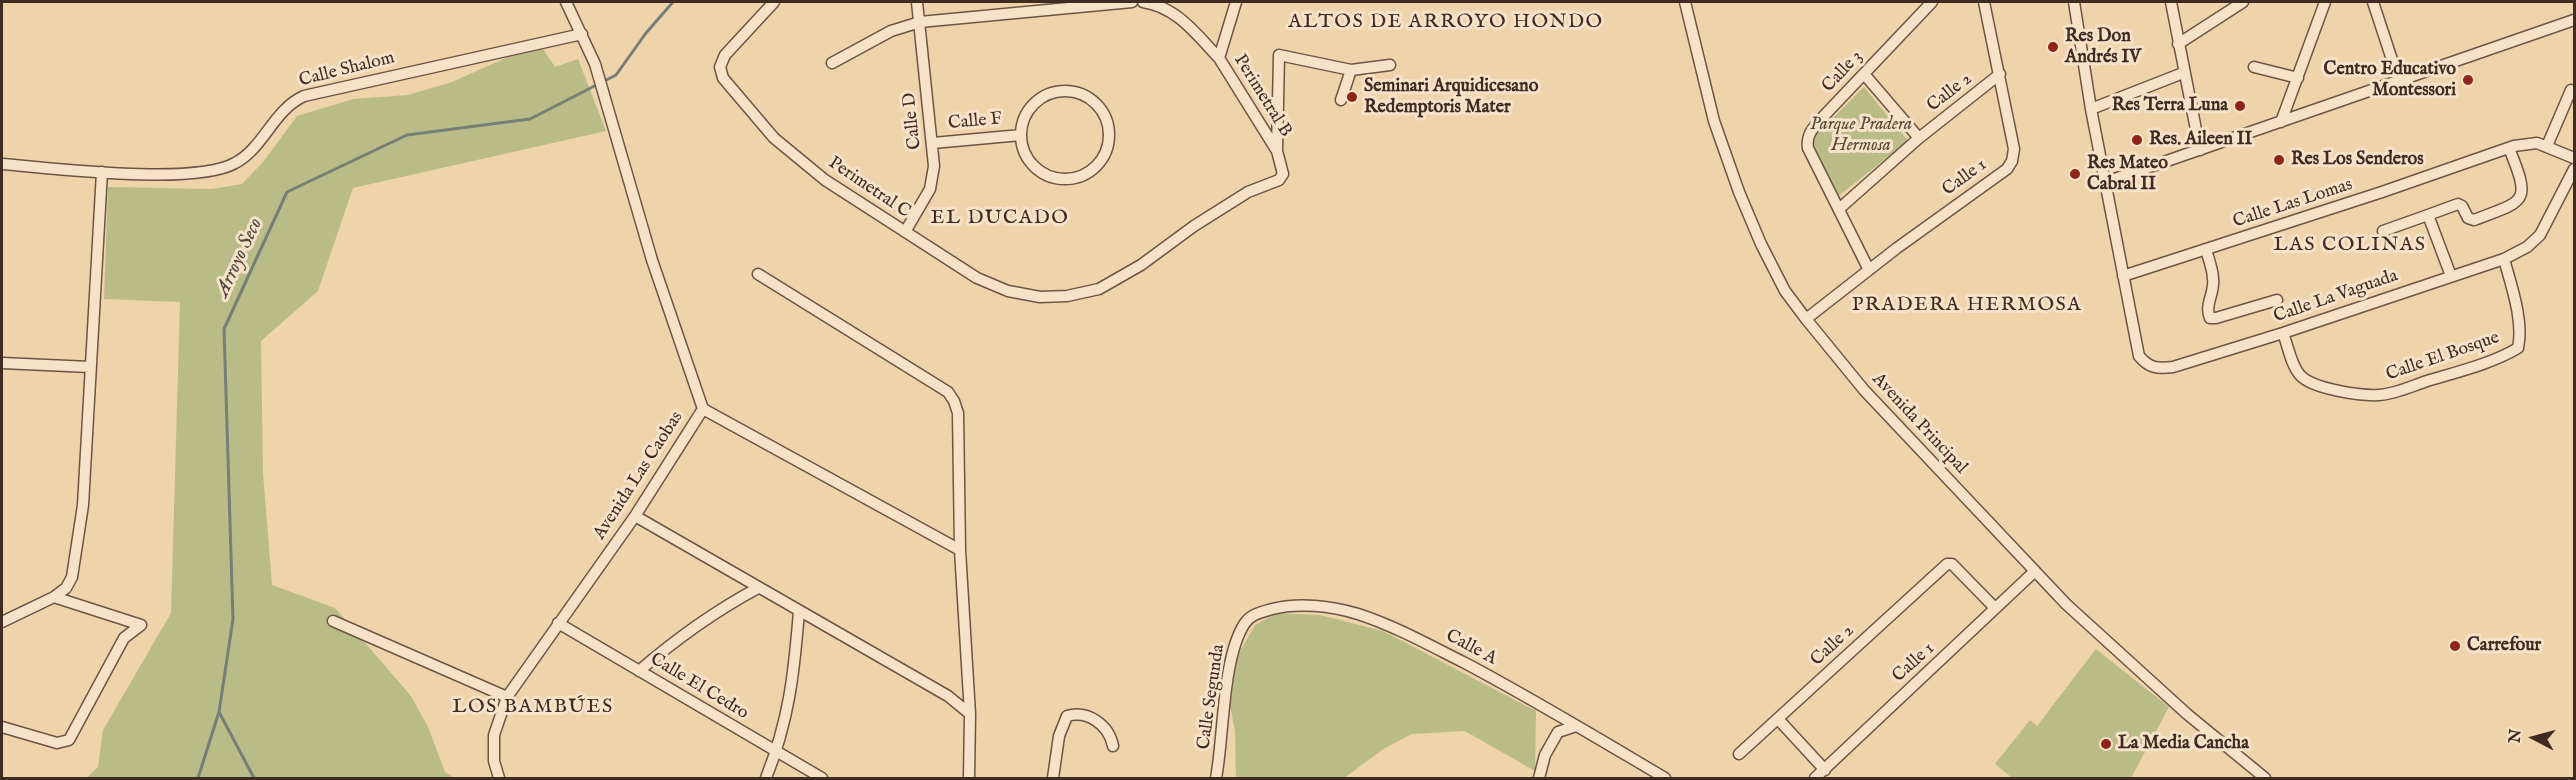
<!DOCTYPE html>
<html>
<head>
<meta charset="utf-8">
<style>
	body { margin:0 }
	#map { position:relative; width:2576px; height:780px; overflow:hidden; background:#efd3ab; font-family:"IM FELL English",serif }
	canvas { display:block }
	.frame { position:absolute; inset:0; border:3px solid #402b23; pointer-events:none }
	.north { position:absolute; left:2504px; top:708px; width:60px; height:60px; -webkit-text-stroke:4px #f5e2c8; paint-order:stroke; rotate:276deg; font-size:16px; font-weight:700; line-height:24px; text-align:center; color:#402b23 }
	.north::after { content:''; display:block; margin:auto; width:21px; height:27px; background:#402b23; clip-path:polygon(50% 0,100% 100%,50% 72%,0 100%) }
</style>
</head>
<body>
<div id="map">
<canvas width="2576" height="780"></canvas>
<div class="frame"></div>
<div class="north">N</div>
</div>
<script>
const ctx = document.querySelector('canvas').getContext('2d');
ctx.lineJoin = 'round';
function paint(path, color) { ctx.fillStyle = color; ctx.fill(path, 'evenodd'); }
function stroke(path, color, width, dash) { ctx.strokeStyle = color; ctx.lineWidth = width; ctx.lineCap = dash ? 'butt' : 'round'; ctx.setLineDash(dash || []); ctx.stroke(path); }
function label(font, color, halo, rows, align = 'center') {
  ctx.font = font + ' "IM FELL English",serif'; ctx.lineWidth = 6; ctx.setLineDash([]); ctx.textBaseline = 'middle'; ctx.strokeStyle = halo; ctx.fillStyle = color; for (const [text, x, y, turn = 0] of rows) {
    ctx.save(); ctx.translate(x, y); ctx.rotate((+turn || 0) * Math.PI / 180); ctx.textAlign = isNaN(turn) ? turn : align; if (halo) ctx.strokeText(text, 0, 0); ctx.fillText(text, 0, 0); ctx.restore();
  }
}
paint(new Path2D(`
	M543 49 555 67 578 59 606 131 353 188 318 291 261 341 263 473 272 585 335 608 411 696 428 727 445 772 455 778H86L98 767 103 730 171 613 180 302 104 299 108 187 212 189 242 184 264 161 297 116 353 99 408 95 452 82 510 56Z
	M1864 87 1908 141 1837 197 1812 150 1815 136Z
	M1277 613 1320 615 1383 631 1536 711 1535 771 1465 731 1412 734 1385 748 1344 778H1236L1235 731 1230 706 1238 655 1255 625Z
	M2096 649 2169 707 2131 778H2012L1995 764 2030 720 2037 726Z`), '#babc88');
stroke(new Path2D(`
	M219 712 254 778
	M198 778 219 712 233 619 224 329 287 192 407 135 530 119 616 75 646 33 673 2`), '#767f76', 3);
const minor = new Path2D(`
	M774 2 725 55 720 67 723 78 774 138 825 180 977 278 1008 291 1040 297 1067 296 1099 289 1141 265 1194 226 1248 192 1279 180 1283 174 1277 151 1219 58 1236 2
	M1143 2C1177 7 1196 34 1219 58
	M1685 2 1714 121 1739 192 1761 244 1785 291 1806 319 1864 390 2066 604 2187 714 2265 778
	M2074 2 2091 109 2139 356C2149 368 2157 369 2173 367L2283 333 2504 259 2527 247 2540 235 2574 169
	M2171 2 2200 150
	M2373 2 2399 81
	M2178 44 2243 2
	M832 63 891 31 920 22 1132 2
	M2254 67 2298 78
	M1864 74 1919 138
	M1021 135a44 44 0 1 1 88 0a44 44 0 1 1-88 0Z
	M1341 100 1351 70
	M2091 109 2183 73
	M2281 122 2325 2
	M933 143 1021 135
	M2547 146 2571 90
	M1277 151 1279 55 1351 70 1390 65
	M2 164C51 168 195 186 235 163 264 148 273 110 304 96L582 34
	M2106 182 2574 20
	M1839 209 1919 138 2000 74
	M2383 231 2428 215
	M905 232 930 189 934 166 917 2
	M2206 250C2209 260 2213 270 2213 279 2215 293 2204 305 2210 318H2216L2277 300
	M1869 270 1808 148C1806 134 1813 129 1821 119L1932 2
	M758 274 948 392 954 401 958 413 960 550 970 714 969 778
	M2123 276 2382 192 2514 146 2537 143 2574 158
	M2451 276 2428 215 2458 204 2462 206 2468 218 2474 220C2527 200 2531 203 2509 148
	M1806 319 1897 248 2007 169 2012 161 2014 149 1984 2
	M2283 333C2288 346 2291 365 2300 375 2312 389 2361 396 2379 395 2395 394 2412 386 2427 381 2457 372 2491 364 2518 348 2524 321 2511 285 2504 259
	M2 363 90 367
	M703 409 960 550
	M635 516 948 696 970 714
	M54 597 66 588 72 577 83 505 102 172
	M333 621 507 697
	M2 622 54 597 141 625
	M558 623 822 778
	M639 671C676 639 715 611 758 588
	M1778 719 1825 770
	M2 727 57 743 69 740 124 638 141 625
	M1739 754 1947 564H1952L1995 608
	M499 778 494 761V735L507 697 635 516 703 409 652 260 595 64 566 2
	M766 778C789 720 794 674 799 611
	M1053 778 1059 736 1067 716C1088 710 1109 725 1113 746
	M1216 778C1224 737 1222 657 1245 623 1251 614 1262 612 1272 609 1298 602 1332 606 1358 614 1395 626 1429 645 1465 663 1533 699 1599 739 1665 778
	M1539 778 1545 755 1558 732 1576 726
	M1815 778 2035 571`);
stroke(minor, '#6c5545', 13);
stroke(minor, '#f5e2c8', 10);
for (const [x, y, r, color] of [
	[2053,47,6,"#8f2418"],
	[2468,80,6,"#8f2418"],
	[1352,97,6,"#8f2418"],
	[2240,106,6,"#8f2418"],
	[2137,140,6,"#8f2418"],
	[2279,160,6,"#8f2418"],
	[2075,174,6,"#8f2418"],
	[2455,646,6,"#8f2418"],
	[2106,744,6,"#8f2418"]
]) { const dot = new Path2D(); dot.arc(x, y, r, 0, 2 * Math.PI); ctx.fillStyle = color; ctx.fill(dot); stroke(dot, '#f5e2c8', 2); }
label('bold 18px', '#402b23', '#f5e2c8', [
	["Res Don",2065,37],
	["Andrés IV",2065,58],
	["Centro Educativo",2456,70,"right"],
	["Montessori",2456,91,"right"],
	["Seminari Arquidicesano",1364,87],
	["Redemptoris Mater",1364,108],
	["Res Terra Luna",2228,106,"right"],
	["Res. Aileen II",2149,140],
	["Res Los Senderos",2291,160],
	["Res Mateo",2087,164],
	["Cabral II",2087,185],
	["Carrefour",2467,646],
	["La Media Cancha",2118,744]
], 'left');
label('18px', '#402b23', '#f5e2c8', [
	["Calle Shalom",347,70,-14],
	["Calle 3",1843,72,-47],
	["Calle 2",1950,93,-38],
	["Perimetral B",1262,96,58],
	["Calle D",913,121,-96],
	["Calle F",975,122,-5],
	["Calle 1",1965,178,-36],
	["Perimetral C",869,188,34],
	["Calle Las Lomas",2293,204,-18],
	["Calle La Vaguada",2336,297,-19],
	["Calle El Bosque",2443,357,-19],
	["Avenida Principal",1919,424,47],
	["Avenida Las Caobas",639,476,-57],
	["Calle 2",1833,646,-43],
	["Calle A",1471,648,28],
	["Calle 1",1914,663,-42],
	["Calle El Cedro",699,687,31],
	["Calle Segunda",1212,697,-82]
]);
label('italic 18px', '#584837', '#f5e2c8', [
	["Parque Pradera",1861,125],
	["Hermosa",1861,146]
]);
ctx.letterSpacing = '1.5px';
label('20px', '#402b23', '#f5e2c8', [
	["ALTOS DE ARROYO HONDO",1446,23],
	["EL DUCADO",1000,219],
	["LAS COLINAS",2350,246],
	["PRADERA HERMOSA",1967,306],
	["LOS BAMBÚES",533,708]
]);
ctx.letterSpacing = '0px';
label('italic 20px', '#52473f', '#f5e2c8', [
	["Arroyo Seco",240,258,-65]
]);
</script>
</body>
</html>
